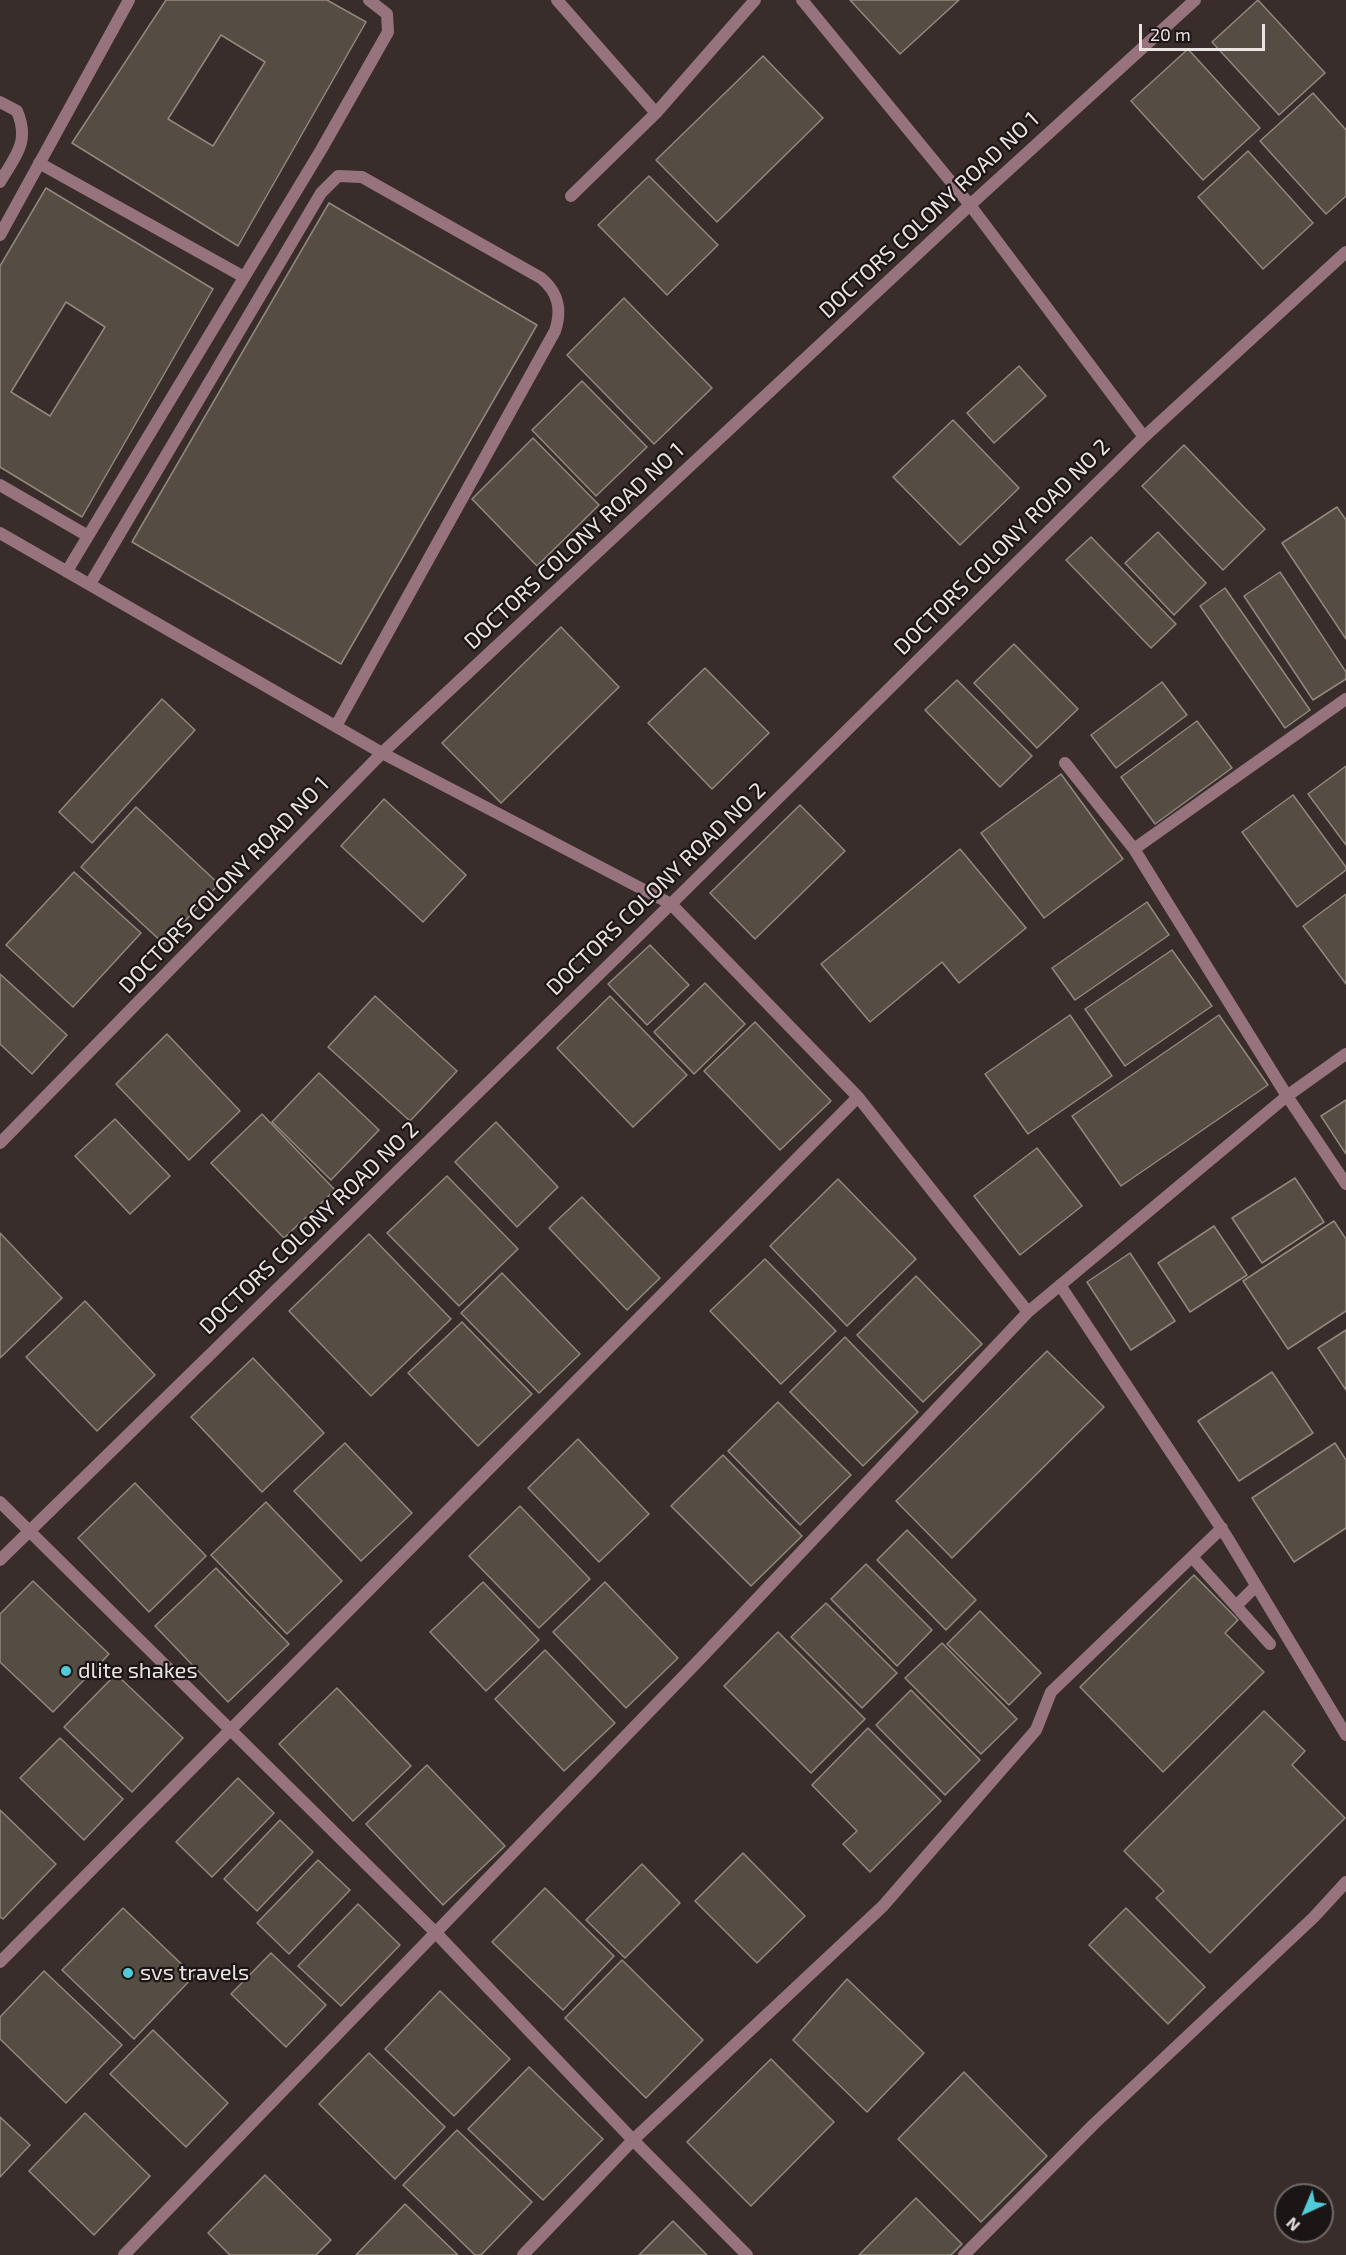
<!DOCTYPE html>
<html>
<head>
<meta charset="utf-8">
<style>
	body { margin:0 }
	#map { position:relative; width:1346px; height:2255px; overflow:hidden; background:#382d2a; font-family:"Exo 2",sans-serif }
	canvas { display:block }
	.north { position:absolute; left:1274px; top:2183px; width:60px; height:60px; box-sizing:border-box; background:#1b1615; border:2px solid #6f6867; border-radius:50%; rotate:224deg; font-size:16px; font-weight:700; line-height:24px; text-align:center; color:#ece4e2 }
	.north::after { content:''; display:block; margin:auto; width:21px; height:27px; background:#52cbd8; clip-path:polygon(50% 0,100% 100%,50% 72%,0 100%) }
	.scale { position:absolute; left:1139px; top:24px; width:126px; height:27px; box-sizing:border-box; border:3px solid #ece4e2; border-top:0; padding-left:8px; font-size:18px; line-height:21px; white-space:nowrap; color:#ece4e2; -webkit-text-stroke:4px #1b1615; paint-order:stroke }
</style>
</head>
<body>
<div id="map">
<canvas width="1346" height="2255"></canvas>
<div class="north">N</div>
<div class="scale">20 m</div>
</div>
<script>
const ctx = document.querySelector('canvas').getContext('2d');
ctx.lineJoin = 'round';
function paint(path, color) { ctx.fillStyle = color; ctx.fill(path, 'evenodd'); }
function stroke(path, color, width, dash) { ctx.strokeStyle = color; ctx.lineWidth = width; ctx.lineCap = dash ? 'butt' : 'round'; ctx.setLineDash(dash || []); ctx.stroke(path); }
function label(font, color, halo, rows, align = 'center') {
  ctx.font = font + ' "Exo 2",sans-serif'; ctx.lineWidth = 4.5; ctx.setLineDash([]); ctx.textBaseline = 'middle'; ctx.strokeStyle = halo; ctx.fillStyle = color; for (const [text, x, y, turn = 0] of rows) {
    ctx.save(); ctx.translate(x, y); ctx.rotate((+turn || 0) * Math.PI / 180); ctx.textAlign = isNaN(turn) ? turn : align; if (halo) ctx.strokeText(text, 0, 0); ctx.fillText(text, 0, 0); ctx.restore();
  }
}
const building = new Path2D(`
	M166 0H327L366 22 238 246 72 143ZM221 35 265 62 213 146 168 119Z
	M850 0H959L900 54Z
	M1258 0 1325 73 1279 115 1212 42Z
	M1188 49 1260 128 1203 180 1131 101Z
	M763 56 823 118 717 222 656 160Z
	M1313 93 1346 130V196L1326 214 1260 141Z
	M1248 151 1313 223 1263 269 1198 197Z
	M649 176 718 245 667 295 598 225Z
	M46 188 213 289 82 517 0 467V266ZM66 302 105 327 50 416 11 392Z
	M329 203 537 325 341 664 132 542Z
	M624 298 712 388 654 444 567 355Z
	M1019 366 1046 396 994 443 967 413Z
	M582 381 647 447 596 496 532 430Z
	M953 420 1019 488 960 545 893 477Z
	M533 438 599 505 537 566 472 499Z
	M1184 445 1265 529 1223 570 1142 486Z
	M1337 507 1346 520V639L1282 543Z
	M1158 532 1206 583 1174 615 1125 563Z
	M1091 537 1176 624 1151 648 1066 560Z
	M1280 572 1346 672V679L1313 700 1244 596Z
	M1225 588 1310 710 1285 728 1200 606Z
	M561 627 619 687 501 803 442 743Z
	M1014 644 1078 709 1037 748 974 683Z
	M705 668 769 733 712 789 648 723Z
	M957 680 1032 756 1000 787 925 710Z
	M1162 682 1187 715 1116 768 1091 735Z
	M162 699 195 730 92 843 59 812Z
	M1197 721 1232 768 1155 824 1121 777Z
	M1346 766V845L1308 794Z
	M1061 774 1123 859 1044 918 981 833Z
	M1293 795 1346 867V870L1297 907 1242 832Z
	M384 799 466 875 423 922 341 846Z
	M800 805 845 851 755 939 710 893Z
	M136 807 219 884 164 944 81 867Z
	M960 849 1026 928 959 983 942 962 870 1022 821 964Z
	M74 872 141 933 73 1007 6 945Z
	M1346 894V984L1303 926Z
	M1147 902 1169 935 1075 1000 1052 968Z
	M650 945 689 985 647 1025 608 984Z
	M1172 950 1212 1006 1125 1066 1085 1009Z
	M0 974 67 1035 32 1074 0 1044Z
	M705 983 745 1024 694 1074 654 1032Z
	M375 996 457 1071 410 1121 328 1047Z
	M610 996 687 1075 633 1127 557 1048Z
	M1070 1015 1112 1076 1028 1134 985 1074Z
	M1219 1015 1268 1085 1121 1186 1072 1116Z
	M755 1022 831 1101 780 1150 704 1071Z
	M167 1034 240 1111 189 1160 116 1084Z
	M319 1073 379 1130 331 1180 272 1122Z
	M1346 1100V1154L1321 1116Z
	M262 1114 335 1190 284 1238 211 1163Z
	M115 1119 170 1176 130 1214 75 1156Z
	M496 1122 558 1187 517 1227 455 1162Z
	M1037 1148 1082 1206 1020 1255 974 1196Z
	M447 1176 518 1249 459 1306 387 1233Z
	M1295 1178 1324 1222 1262 1263 1232 1218Z
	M838 1179 916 1259 847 1326 770 1246Z
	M582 1197 660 1278 627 1310 549 1228Z
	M1334 1221 1346 1239V1311L1288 1349 1243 1281Z
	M1214 1226 1247 1275 1190 1312 1158 1263Z
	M0 1233 62 1298 0 1358Z
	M369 1234 451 1319 371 1396 289 1311Z
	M1130 1253 1175 1321 1131 1350 1087 1282Z
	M765 1259 836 1331 781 1384 710 1311Z
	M502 1273 580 1354 539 1393 461 1313Z
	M916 1276 982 1344 923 1402 857 1335Z
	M85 1301 155 1375 97 1431 26 1357Z
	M462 1322 532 1394 478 1446 408 1373Z
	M1346 1330V1390L1318 1348Z
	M845 1337 918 1412 863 1466 790 1392Z
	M1047 1351 1104 1407 952 1558 896 1501Z
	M253 1358 324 1433 262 1492 191 1417Z
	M1272 1372 1313 1433 1239 1481 1198 1421Z
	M778 1402 851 1475 800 1525 728 1451Z
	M578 1439 649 1514 599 1562 528 1488Z
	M345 1443 412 1513 361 1561 294 1491Z
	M1335 1443 1346 1460V1528L1294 1562 1252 1498Z
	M723 1455 802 1536 751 1586 671 1506Z
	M135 1483 206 1556 149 1612 78 1538Z
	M266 1502 342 1581 287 1634 211 1555Z
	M520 1506 590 1579 539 1628 469 1556Z
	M907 1530 976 1600 946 1630 877 1560Z
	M866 1564 932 1630 897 1666 831 1599Z
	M216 1568 289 1644 228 1702 155 1626Z
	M1194 1575 1238 1620 1225 1633 1264 1672 1163 1772 1080 1687Z
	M33 1581 109 1654 53 1712 0 1662V1614Z
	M483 1582 539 1640 486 1691 430 1632Z
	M605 1582 678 1658 626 1708 553 1632Z
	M826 1603 897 1673 862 1708 791 1637Z
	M980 1611 1041 1673 1009 1705 947 1644Z
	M778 1632 865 1719 811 1773 724 1686Z
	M942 1643 1017 1719 981 1754 905 1678Z
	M545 1650 615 1723 564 1771 495 1699Z
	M116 1674 183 1738 132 1792 64 1727Z
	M337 1688 411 1766 353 1821 279 1744Z
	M911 1690 980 1760 945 1795 876 1725Z
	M1264 1711 1305 1751 1292 1765 1345 1818 1210 1953 1156 1898 1164 1891 1124 1851Z
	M868 1728 941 1801 870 1872 843 1844 857 1831 812 1785Z
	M60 1738 123 1799 84 1840 20 1778Z
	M427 1765 505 1846 443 1905 366 1824Z
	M238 1778 274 1813 212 1877 176 1842Z
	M0 1810 56 1864 3 1919 0 1917Z
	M280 1820 313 1852 257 1911 224 1879Z
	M743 1853 805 1916 757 1963 695 1901Z
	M318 1860 350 1890 289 1954 257 1923Z
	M642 1864 680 1903 625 1958 586 1920Z
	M545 1888 614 1956 563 2010 492 1942Z
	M358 1904 400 1945 341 2006 298 1966Z
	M123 1908 194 1976 134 2039 62 1970Z
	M1126 1908 1205 1987 1168 2024 1089 1945Z
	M271 1953 326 2005 286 2047 231 1994Z
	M622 1960 703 2040 646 2098 565 2018Z
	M44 1971 122 2045 66 2103 0 2039V2017Z
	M847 1979 924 2053 867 2112 793 2040Z
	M440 1991 510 2059 454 2116 385 2049Z
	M153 2030 228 2103 186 2147 110 2074Z
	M369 2053 445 2127 395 2179 319 2104Z
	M771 2059 834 2122 751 2206 687 2142Z
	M529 2067 603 2139 543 2200 468 2129Z
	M964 2072 1047 2156 981 2222 898 2139Z
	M85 2113 150 2176 94 2235 29 2171Z
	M0 2117 30 2145 0 2177Z
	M457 2130 532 2202 481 2255H475L403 2185Z
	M265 2175 331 2240 316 2255H230L208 2233Z
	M916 2198 962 2244 951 2255H859Z
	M405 2204 458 2255H356Z
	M673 2221 707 2255H639Z`);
paint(building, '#554c44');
stroke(building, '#91887e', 1.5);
stroke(new Path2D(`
	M0 102 17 111C30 142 16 155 0 182`), '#97737d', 12);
stroke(new Path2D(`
	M557 0 656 113
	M802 0 970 205 1144 437
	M39 163 244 277
	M571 196 656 113 755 0
	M0 235 129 0
	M0 485 88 536
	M0 533 382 753 671 904 858 1097 1028 1312
	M67 571 321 150 388 32 387 14 369 0
	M90 584 321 193 338 176 362 177 541 278C559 293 562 310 555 331L336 726
	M1346 699 1134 849 1287 1096 1346 1184
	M1065 763 1134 849
	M0 1143 382 753 970 205 1195 0
	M1060 1285 1227 1537 1346 1735
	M0 1502 436 1933 633 2140 747 2255
	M1192 1557 1270 1644
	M0 1560 671 904 1144 437 1346 252
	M1236 1606 1256 1586
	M0 1962 858 1097
	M124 2255 702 1657 1028 1312 1287 1096 1346 1054
	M523 2255 633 2140 883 1906 1036 1730 1051 1692 1222 1528
	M964 2255 1094 2124 1314 1917 1346 1882`), '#97737d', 12);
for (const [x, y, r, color] of [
	[66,1671,6,"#52cbd8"],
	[128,1973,6,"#52cbd8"]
]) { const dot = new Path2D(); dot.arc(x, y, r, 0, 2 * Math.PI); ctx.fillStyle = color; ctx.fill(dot); stroke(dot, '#1b1615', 2); }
label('22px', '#ece4e2', '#1b1615', [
	["DOCTORS COLONY ROAD NO 1",929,215,-43],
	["DOCTORS COLONY ROAD NO 1",574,546,-43],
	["DOCTORS COLONY ROAD NO 2",1002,547,-45],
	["DOCTORS COLONY ROAD NO 1",224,885,-46],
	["DOCTORS COLONY ROAD NO 2",656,889,-44],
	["DOCTORS COLONY ROAD NO 2",309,1228,-44]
]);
label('22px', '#ece4e2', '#1b1615', [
	["dlite shakes",78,1671],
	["svs travels",140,1973]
], 'left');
</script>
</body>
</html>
